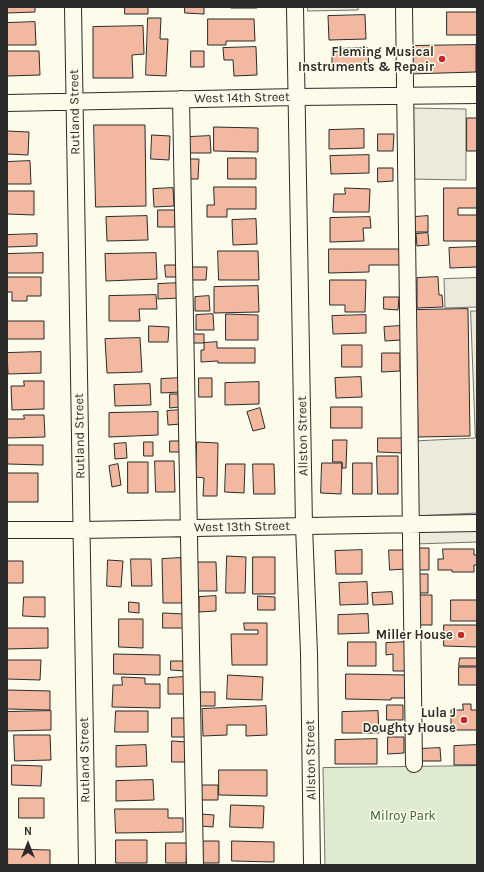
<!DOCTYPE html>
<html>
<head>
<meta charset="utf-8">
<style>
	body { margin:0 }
	#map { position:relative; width:484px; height:872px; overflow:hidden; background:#fdfbea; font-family:Karla,sans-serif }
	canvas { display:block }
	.frame { position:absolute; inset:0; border:8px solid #2b2b2b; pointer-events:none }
	.north { position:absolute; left:8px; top:824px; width:40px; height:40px; -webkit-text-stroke:3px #fdfbea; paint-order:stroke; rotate:0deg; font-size:11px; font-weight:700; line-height:16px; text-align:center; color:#2b2b2b }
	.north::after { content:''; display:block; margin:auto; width:14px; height:18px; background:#2b2b2b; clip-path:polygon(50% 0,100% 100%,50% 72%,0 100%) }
</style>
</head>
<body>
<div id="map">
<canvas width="484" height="872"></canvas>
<div class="frame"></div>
<div class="north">N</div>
</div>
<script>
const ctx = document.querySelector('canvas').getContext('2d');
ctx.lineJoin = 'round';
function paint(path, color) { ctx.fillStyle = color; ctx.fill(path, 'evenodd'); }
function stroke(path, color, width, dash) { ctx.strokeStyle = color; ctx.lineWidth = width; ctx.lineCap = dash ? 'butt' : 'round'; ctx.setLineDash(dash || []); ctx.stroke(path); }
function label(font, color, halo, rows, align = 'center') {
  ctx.font = font + ' Karla,sans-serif'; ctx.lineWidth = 3; ctx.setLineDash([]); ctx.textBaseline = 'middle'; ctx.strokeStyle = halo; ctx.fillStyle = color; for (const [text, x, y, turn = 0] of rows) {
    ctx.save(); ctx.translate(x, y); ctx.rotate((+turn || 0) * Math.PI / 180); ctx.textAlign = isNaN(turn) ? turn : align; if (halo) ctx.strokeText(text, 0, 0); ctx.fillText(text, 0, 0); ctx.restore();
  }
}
const green = new Path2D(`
	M477 766V865H325L323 768Z`);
paint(green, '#deebd1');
stroke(green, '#74746e', 1);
const parking = new Path2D(`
	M308 7H358V10L308 11Z
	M409 108 466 109V180L409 179Z
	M477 278V307L445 308 444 279Z
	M471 311H477V513L416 516 414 441 475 438Z
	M477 528V542L414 544V530Z`);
paint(parking, '#eceadb');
stroke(parking, '#74746e', 1);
const building = new Path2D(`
	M7 7H35V12L7 13Z
	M125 7H148V14H125Z
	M185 7H204V14L185 13Z
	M231 7H257V8H231Z
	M447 12H477V35H447Z
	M365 15 366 39 329 40 328 16Z
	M148 18H161L160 39H168L166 76 146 75Z
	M208 19H254L255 41H226V45H208Z
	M35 22 36 45H7V23Z
	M143 26 144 54 132 55 133 78H93V27Z
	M476 45V72L409 74 408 46Z
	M256 47 257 75 234 76 233 60H224L223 48Z
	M368 48 369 69 332 70V49Z
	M7 51H39L40 75 7 76Z
	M191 51H204V67H191Z
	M467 118H477V151H467Z
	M94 125H145L146 206 96 207Z
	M214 127 258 128V152L214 151Z
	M364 129V148L329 149V130Z
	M7 131 29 132 28 155 7 154Z
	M378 134H394L393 151H378Z
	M152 135 170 136 169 160 151 159Z
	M210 136 211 153H189V137Z
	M369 155V173L331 174 330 156Z
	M228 158H256V179H228Z
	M189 159H199L198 179H188Z
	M30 161 31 184H7V162Z
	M378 168H393V181L378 182Z
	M214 187H256V209H227V217H207V205H214Z
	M173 188 174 206 154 207 153 189Z
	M345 188 370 189 369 212H333L334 194H345Z
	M444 188H477V208H458V215H477V241H444Z
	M7 191H34V215L7 214Z
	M158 210H175V227H158Z
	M147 216 148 240 107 241 106 217Z
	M428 216V232H414V217Z
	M370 217 371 228H363L364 241 330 242V218Z
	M256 219 257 244 233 245 232 220Z
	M428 233 429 245 417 246 416 234Z
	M37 234V246L7 247V235Z
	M477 247V267L450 268 449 248Z
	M329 249H400V265H369V272L329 273Z
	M218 251H258L259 280H219Z
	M43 253V273H7V254Z
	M156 253 157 279 106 281 105 254Z
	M165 265H180L181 277H166Z
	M192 267H207L206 280H192Z
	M7 277H41V296H27V301H12V292H7Z
	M438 277 439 295H442L443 307 417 308V278Z
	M330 280H366L365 312H345V305H330Z
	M180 283V298L158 299V284Z
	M258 286 259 312 214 313V287Z
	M156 295 157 309H139L140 321H109V296Z
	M209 296 210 311H195V297Z
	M384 297H399L398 310 384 309Z
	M468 309 470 436 418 437 416 310Z
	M213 314 214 330H196V315Z
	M226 314 258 315V340H226Z
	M366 315V333L333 334 332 316Z
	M7 321H44V339H7Z
	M149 326 169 327 168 342H149Z
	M400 326 401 340 385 341 384 327Z
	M191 334H204V343H192Z
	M140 338 142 372 107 373 105 339Z
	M217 342V348H255V363H218V361L201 362V350H204V343Z
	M342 345H362V367H342Z
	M41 352V373L8 374 7 353Z
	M382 353H400V371L382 372Z
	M361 377 362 397 336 398 335 378Z
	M181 378V392L161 393V379Z
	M199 378H212V397H199Z
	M24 381H44V409L12 410 11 386H24Z
	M259 382V404L225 405V383Z
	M150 384 151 405 115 406 114 385Z
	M170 394H178L179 407 170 408Z
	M331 407H362V428H331Z
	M260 408 265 428 253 431 247 412Z
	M181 410V424L168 425 167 411Z
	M158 412V435L109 437V413Z
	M24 415H44L45 437 7 438V419H24Z
	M378 438H404L403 453 378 452Z
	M333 440H347L346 468H342V462H333Z
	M170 441H183V452H170Z
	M144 442H153V456H144Z
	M197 442 218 443 217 496H203L204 478 196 477Z
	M126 443 127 458 115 459 114 444Z
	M8 445H43V465L8 464Z
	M377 456H398V494H378Z
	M155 461H174L175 492H156Z
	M128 462H148V493H128Z
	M322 463H342L341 494 321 493Z
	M353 463H372V494H353Z
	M118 464 121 485 112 487 109 466Z
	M226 464H245L244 493 225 492Z
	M253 464H274L275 494H254Z
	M7 473H38V502H7Z
	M415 548H429V570H415Z
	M443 549H474V555H477V565H474V572H452V570H438V559H443Z
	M362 550V574H336L335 551Z
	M389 550H404L405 569 390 570Z
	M227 556 246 557 245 593H226Z
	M253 557H275V594H253Z
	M181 558 182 603H163L162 559Z
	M131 559H151L152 586H132Z
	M108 560 123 561 121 587 107 586Z
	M7 561H23V583H7Z
	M197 562H216L217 591H198Z
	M417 574H428V593H417Z
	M367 582 368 604 340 605 339 583Z
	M392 592 393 604 373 605 372 593Z
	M419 595H432V625H419Z
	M216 596V611L199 612V597Z
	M258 596 275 597V610H258Z
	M24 597H45V617L23 616Z
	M451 600H477V621H451Z
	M129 602 139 603V613L129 612Z
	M163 613 185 614V628H163Z
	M368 614 369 633 338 634V615Z
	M119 619H143V648L119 647Z
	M244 623H267V665H232L231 634H258V630H245Z
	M444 625H477V647L444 646Z
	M7 628H48V648L7 649Z
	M348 642H376V666H348Z
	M407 642 408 671H393V654L386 655V643Z
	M114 654 160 655V675L114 674Z
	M460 658H477V666H459Z
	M7 660H41L40 680 7 679Z
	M171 661H185V671L171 670Z
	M459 667H477V685H459Z
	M346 674 406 675 405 698H391V700L346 699Z
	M228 675 263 677 262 700 227 699Z
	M122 677 145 678V684H160V708L112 707 113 685H122Z
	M184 677V694H168V678Z
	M7 690 50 691V710L7 709Z
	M198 692H215V706H199Z
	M463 704H471V710H477V730H451V710H463Z
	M387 705H403V720H387Z
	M266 706 267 735 246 736V725H227V735L203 736 202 709Z
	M51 711V730L7 731V712Z
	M116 711H148V732H115Z
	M378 711 379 733H342V712Z
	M172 718H186V737H172Z
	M14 735H50L51 760 15 761Z
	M388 737H404V753L388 754Z
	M377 739V764H335V740Z
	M172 741 187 742 186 762H172Z
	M146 745 147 766 116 767V746Z
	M477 745V765H454V746Z
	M440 748 441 761H418V749Z
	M12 765 42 766 41 786 12 785Z
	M219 770H267V796L219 795Z
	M153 780 154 800 116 801V781Z
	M201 785H218V800H202Z
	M19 798H44V818H19Z
	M231 805 264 806 263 828 230 827Z
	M115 809H168V818H183V832L116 833Z
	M201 814 214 815 213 827 200 826Z
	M116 840H147V863H116Z
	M203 841H219V863H203Z
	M232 841 274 842V862L232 861Z
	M166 843H187L186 863H166Z
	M8 849 50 850V865H8Z`);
paint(building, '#f2b8a0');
stroke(building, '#2b2b2b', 1);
const minor = new Path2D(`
	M73 7 87 865
	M295 7 304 526 309 653 312 865
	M404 7 414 764
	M181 99 195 865
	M7 103 297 97 477 95
	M7 530H82L477 523`);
stroke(minor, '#2b2b2b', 18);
stroke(minor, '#fdfbea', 16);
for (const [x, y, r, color] of [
	[442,59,4,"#c62828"],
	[461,635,4,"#c62828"],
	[464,720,4,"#c62828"]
]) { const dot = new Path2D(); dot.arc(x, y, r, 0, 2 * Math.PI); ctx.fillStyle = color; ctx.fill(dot); stroke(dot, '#fdfbea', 1.5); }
label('bold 13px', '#2b2b2b', '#fdfbea', [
	["Fleming Musical",434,52],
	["Instruments & Repair",434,67],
	["Miller House",453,635],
	["Lula J",456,713],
	["Doughty House",456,728]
], 'right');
label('13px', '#2b2b2b', '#fdfbea', [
	["West 14th Street",242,98,-1],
	["Rutland Street",75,112,-91],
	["Rutland Street",80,436,-91],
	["Allston Street",303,436,-91],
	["West 13th Street",242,527,-1],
	["Rutland Street",85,760,-91],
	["Allston Street",311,760,-91]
]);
label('13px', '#34623c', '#fdfbea', [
	["Milroy Park",403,816]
]);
</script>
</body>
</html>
